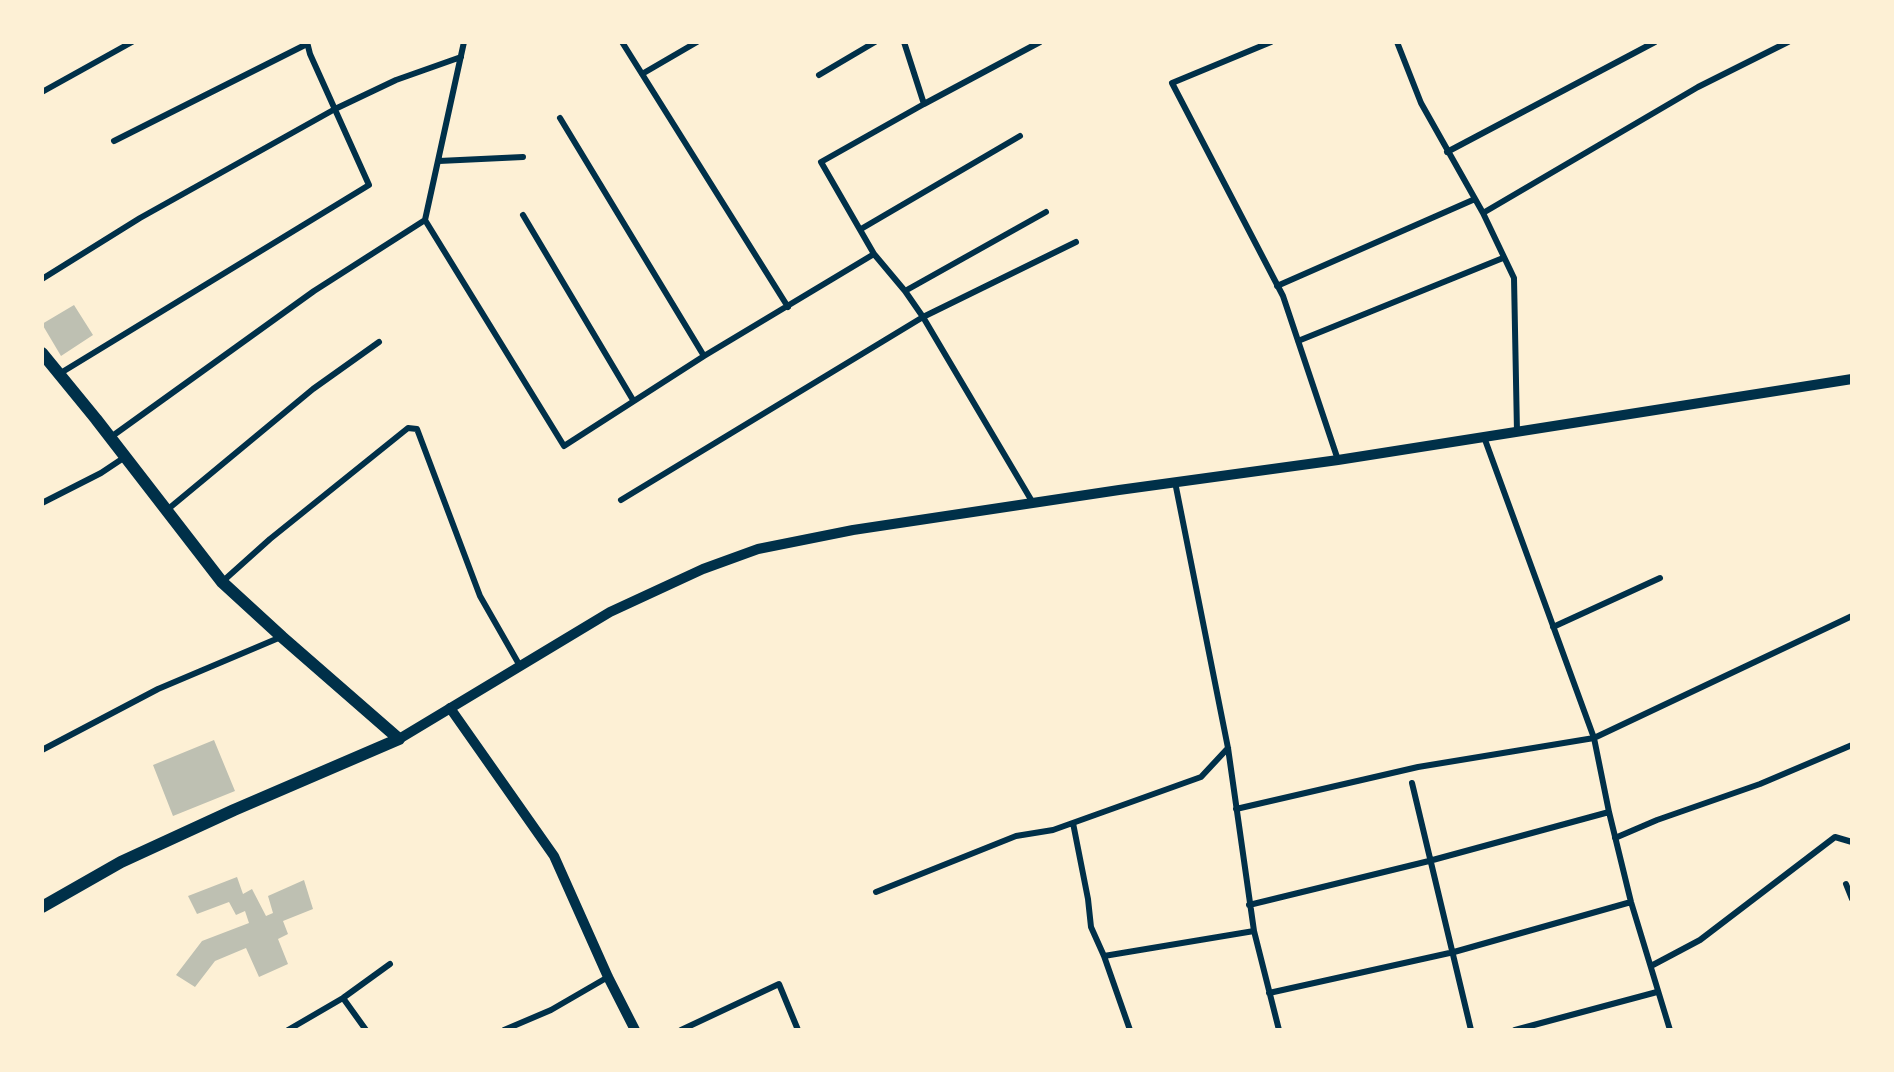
<!DOCTYPE html>
<html>
<head>
<meta charset="utf-8">
<style>
	body { margin:0 }
	#map { position:relative; width:1894px; height:1072px; overflow:hidden; background:#fdf0d5; font-family:"IBM Plex Sans",sans-serif }
	canvas { display:block }
	.frame { position:absolute; inset:0; border:44px solid #fdf0d5; pointer-events:none }
</style>
</head>
<body>
<div id="map">
<canvas width="1894" height="1072"></canvas>
<div class="frame"></div>
</div>
<script>
const ctx = document.querySelector('canvas').getContext('2d');
ctx.lineJoin = 'round';
function paint(path, color) { ctx.fillStyle = color; ctx.fill(path, 'evenodd'); }
function stroke(path, color, width, dash) { ctx.strokeStyle = color; ctx.lineWidth = width; ctx.lineCap = dash ? 'butt' : 'round'; ctx.setLineDash(dash || []); ctx.stroke(path); }
paint(new Path2D(`
	M74 305 93 335 61 356 42 324Z
	M214 740 235 791 173 816 153 765Z
	M237 877 243 894 252 889 266 916 273 913 268 896 304 880 313 909 283 921 288 934 278 939 288 964 259 977 246 948 215 961 195 987 176 975 202 941 249 923 245 911 236 915 229 902 197 914 188 896Z`), '#bec0b2');
stroke(new Path2D(`
	M622 42 788 307
	M1271 42 1172 83 1283 296 1338 460
	M1397 42 1421 103 1483 213 1514 278 1517 432
	M642 74 697 42
	M819 75 875 42
	M42 92 132 42
	M924 104 1040 42
	M560 118 704 356
	M114 141 307 44
	M1447 152 1655 42
	M439 161 523 157
	M1483 213 1698 87 1788 42
	M523 215 633 400
	M425 220 564 446 704 356 874 254 905 291 923 317 1033 503
	M861 229 1020 136
	M874 254 821 162 924 104 904 42
	M42 279 140 218 335 109 396 80 461 57
	M1277 286 1475 199
	M905 291 1046 212
	M1298 341 1503 258
	M59 374 369 185 310 54 307 42
	M111 437 314 291 425 220 464 42
	M1484 437 1594 738 1609 812 1631 902 1670 1030
	M1175 482 1228 748 1254 931 1279 1030
	M621 500 923 317 1076 242
	M42 503 101 473 125 457
	M167 510 313 389 379 342
	M222 582 270 539 408 428 417 429 480 596 520 666
	M1553 627 1660 578
	M42 750 158 689 281 637
	M1412 783 1471 1030
	M1236 809 1418 767 1594 738 1852 616
	M1073 823 1088 899 1091 927 1104 956 1130 1030
	M1615 838 1657 820 1760 784 1852 745
	M1846 884 1852 899
	M876 892 1016 836 1053 830 1201 777 1228 748
	M1249 905 1429 861 1609 812
	M1104 956 1254 931
	M1651 966 1700 940 1835 837 1852 842
	M1269 993 1454 952 1631 902
	M343 998 366 1030
	M288 1030 343 998 390 964
	M504 1030 551 1010 608 977
	M681 1030 779 984 798 1030
	M1515 1030 1657 992`), '#003049', 6);
stroke(new Path2D(`
	M450 708 554 856 608 977 635 1030`), '#003049', 10);
stroke(new Path2D(`
	M399 739 610 612 703 569 758 549 853 530 1119 490 1338 460 1852 379`), '#003049', 10);
stroke(new Path2D(`
	M42 353 96 419 222 582 282 637 399 739 234 810 121 862 42 907`), '#003049', 12);
</script>
</body>
</html>
